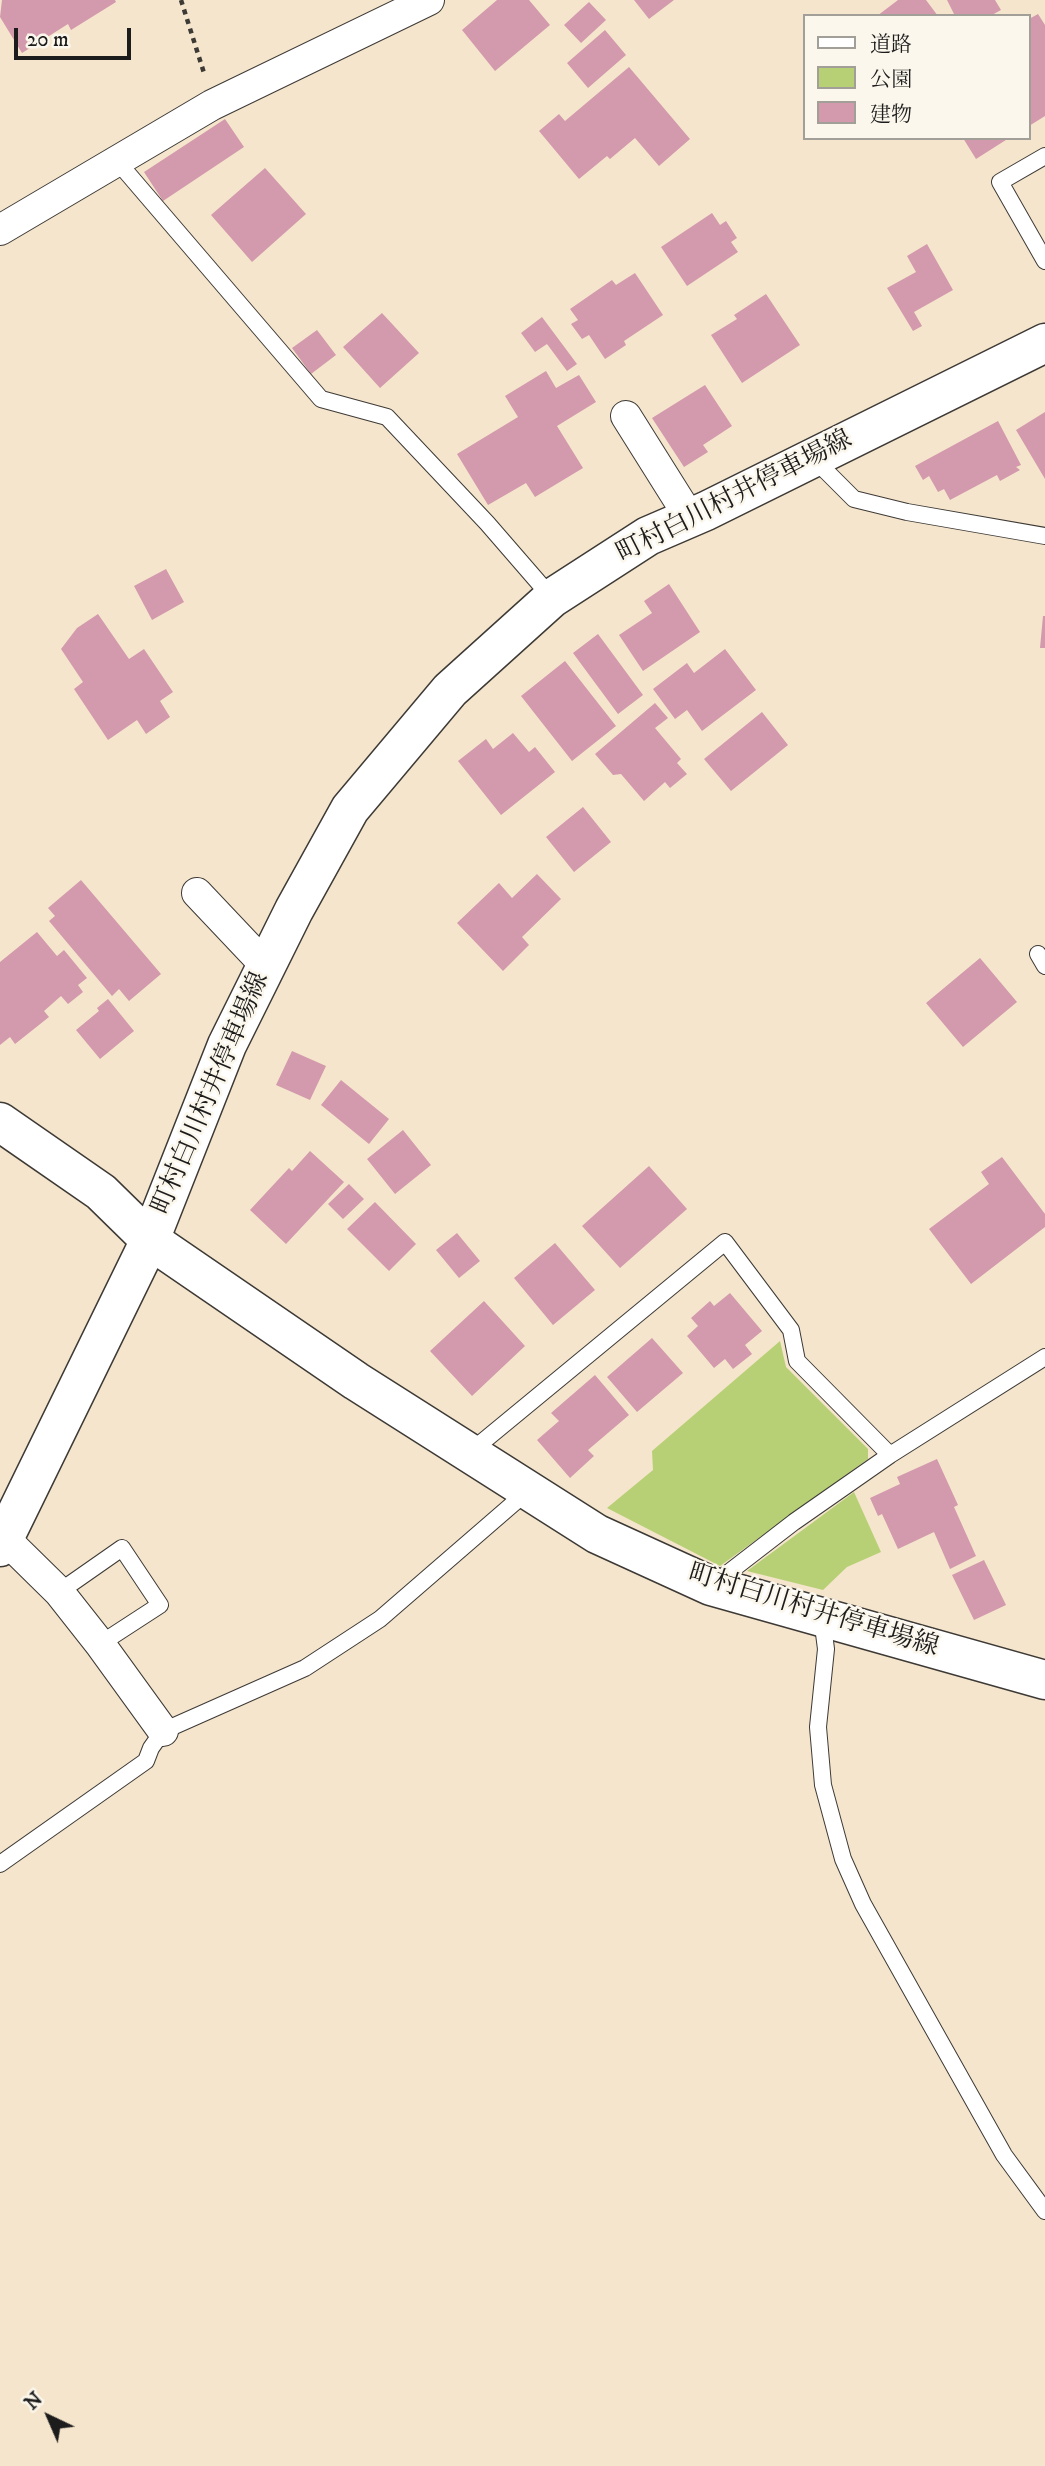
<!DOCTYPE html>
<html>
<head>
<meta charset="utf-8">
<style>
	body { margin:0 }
	#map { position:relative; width:1045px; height:2466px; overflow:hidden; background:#f5e5cc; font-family:"IM FELL DW Pica","Noto Serif JP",serif }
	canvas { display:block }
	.legend { position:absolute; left:803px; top:14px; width:228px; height:126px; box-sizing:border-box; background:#fbf7ec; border:2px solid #a29f99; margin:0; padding:9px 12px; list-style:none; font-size:21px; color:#1c1c1c }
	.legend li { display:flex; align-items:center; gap:14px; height:35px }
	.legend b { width:35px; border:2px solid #a29f99 }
	.north { position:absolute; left:14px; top:2382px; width:70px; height:70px; -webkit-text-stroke:5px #fbf7ec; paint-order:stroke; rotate:316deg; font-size:19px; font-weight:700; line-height:28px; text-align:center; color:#1c1c1c }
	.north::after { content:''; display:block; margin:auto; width:24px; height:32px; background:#1c1c1c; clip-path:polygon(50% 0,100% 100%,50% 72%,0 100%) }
	.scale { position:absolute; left:14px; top:28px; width:117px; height:32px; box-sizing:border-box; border:4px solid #1c1c1c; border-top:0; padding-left:9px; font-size:21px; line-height:24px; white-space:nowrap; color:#1c1c1c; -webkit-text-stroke:5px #fbf7ec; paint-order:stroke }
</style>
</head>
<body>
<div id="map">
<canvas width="1045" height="2466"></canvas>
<ul class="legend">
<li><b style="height:9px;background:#fff"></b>道路</li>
<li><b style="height:19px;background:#b7d075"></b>公園</li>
<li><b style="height:19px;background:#d399ad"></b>建物</li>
</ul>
<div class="north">N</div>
<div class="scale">20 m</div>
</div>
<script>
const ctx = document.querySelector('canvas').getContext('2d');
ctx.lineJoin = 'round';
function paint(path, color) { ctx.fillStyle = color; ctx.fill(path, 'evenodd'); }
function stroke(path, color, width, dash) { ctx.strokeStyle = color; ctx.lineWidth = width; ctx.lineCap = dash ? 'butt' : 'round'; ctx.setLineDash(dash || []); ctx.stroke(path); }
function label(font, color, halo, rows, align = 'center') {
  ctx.font = font + ' "IM FELL DW Pica","Noto Serif JP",serif'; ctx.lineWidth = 5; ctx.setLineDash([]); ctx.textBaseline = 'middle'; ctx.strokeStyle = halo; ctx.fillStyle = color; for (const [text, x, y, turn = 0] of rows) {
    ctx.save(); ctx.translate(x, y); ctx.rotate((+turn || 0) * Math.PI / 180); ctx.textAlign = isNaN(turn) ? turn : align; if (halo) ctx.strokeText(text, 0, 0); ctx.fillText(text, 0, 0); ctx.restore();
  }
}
paint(new Path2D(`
	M780 1341 786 1367 868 1449V1459L720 1566 607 1508 653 1470 652 1451Z
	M854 1492 881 1552 847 1567 823 1590 747 1571Z`), '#b7d075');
paint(new Path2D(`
	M2 0H115L116 2 71 30 68 24 22 53 0 17Z
	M497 0H529L550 25 495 71 462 30Z
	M634 0H674L649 19Z
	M898 0H926L938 16H877Z
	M947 0H995L1001 10 990 16H955Z
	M589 2 606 20 581 43 564 25Z
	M1038 14 1045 25V116L1029 126V19Z
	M605 30 626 55 588 88 567 63Z
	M629 67 690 139 659 166 635 138 610 159 607 156 579 179 539 131 559 114 565 121Z
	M225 119 244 147 163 201 144 172Z
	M963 138H1009L976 159Z
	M265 168 306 214 252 262 211 215Z
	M712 213 720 225 726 221 737 238 731 242 738 252 687 286 661 247Z
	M927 244 953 290 914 312 922 326 913 331 887 288 916 272 907 256Z
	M635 273 663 315 624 341 626 345 605 359 589 335 582 339 571 324 578 320 570 309 612 280 616 285Z
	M766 294 800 345 742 383 711 335 737 319 734 315Z
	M382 313 419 353 380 388 343 347Z
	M542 317 577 364 567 371 547 344 535 352 521 333Z
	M317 330 336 355 311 374 292 348Z
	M546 371 556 388 579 375 596 402 557 426 583 468 535 497 526 483 488 505 457 454 518 417 505 396Z
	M705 385 732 426 703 445 708 452 684 467 652 418Z
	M1045 412V479L1016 430Z
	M998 421 1021 465 1016 467 1020 470 1000 481 997 475 950 500 944 489 938 492 929 476 923 480 915 466Z
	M166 569 184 602 152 620 134 586Z
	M669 584 700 632 643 671 619 635 652 613 644 601Z
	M98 614 129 659 144 649 173 692 160 701 170 717 146 734 137 720 108 740 74 689 83 682 61 649 77 628Z
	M1043 616H1045V648H1040Z
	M598 634 643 695 618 714 573 653Z
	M725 649 756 690 702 731 687 710 675 719 653 689 687 663 694 673Z
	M565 661 616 726 572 761 521 696Z
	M655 703 668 718 655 728 681 759 677 763 687 774 670 788 665 782 644 801 621 774 613 775 595 754Z
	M762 712 788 745 731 791 704 759Z
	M513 733 529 752 535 747 555 772 501 815 458 761 486 739 493 749Z
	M583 807 611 842 574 872 546 837Z
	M537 874 561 899 522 937 529 945 503 971 457 923 499 883 512 898Z
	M81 880 161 974 129 1001 119 989 112 996 49 921 55 916 48 908Z
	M37 932 57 956 64 950 87 978 78 985 83 992 68 1004 61 996 44 1011 49 1017 15 1044 10 1037 0 1045V962Z
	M980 958 1017 1002 963 1047 926 1003Z
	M108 999 134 1031 100 1059 76 1030 99 1011 97 1008Z
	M292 1051 326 1066 310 1100 276 1085Z
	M341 1080 389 1119 369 1144 321 1105Z
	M403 1130 431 1165 395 1194 367 1159Z
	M310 1151 344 1182 286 1244 250 1210 289 1168 292 1171Z
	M1002 1157 1045 1214V1227L971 1284 929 1229 989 1184 981 1172Z
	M649 1166 687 1209 620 1268 582 1226Z
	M349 1184 364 1199 343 1219 328 1204Z
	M375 1202 416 1244 389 1271 347 1229Z
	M457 1233 480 1261 459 1278 436 1250Z
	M555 1243 595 1290 553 1325 514 1278Z
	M730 1293 762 1331 745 1345 752 1354 733 1369 725 1359 714 1368 687 1336 698 1326 691 1318 710 1301 714 1306Z
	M484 1301 525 1346 472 1396 430 1351Z
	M652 1338 683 1373 637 1412 607 1377Z
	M595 1375 629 1415 588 1450 594 1456 570 1478 537 1440 559 1421 551 1413Z
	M937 1459 958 1505 954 1507 976 1556 950 1569 934 1532 898 1549 882 1514 878 1516 870 1498 900 1484 897 1477Z
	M984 1560 1006 1605 974 1620 952 1575Z`), '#d399ad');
const lane = new Path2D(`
	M1045 156 1000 182 1045 261
	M117 161 321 399 387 417 487 523 552 598
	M813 458 854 499 907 512 1045 536
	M1038 954 1045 966
	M469 1453 725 1242 791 1330 797 1361 890 1455
	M715 1583 794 1522 890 1455 1045 1357
	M59 1592 122 1548 160 1605 100 1644
	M822 1618 826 1649 818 1727 823 1785 843 1859 863 1904 1004 2155 1045 2211
	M0 1864 146 1761 151 1748 163 1731 305 1668 380 1619 529 1490`);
const street = new Path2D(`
	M0 230 212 105 429 0
	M626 416 690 518
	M197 893 266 966
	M4 1538 59 1592 100 1644 163 1731`);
const secondary = new Path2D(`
	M0 1122 101 1192 150 1240 356 1381 597 1534 711 1586 1045 1680
	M0 1547 150 1240 227 1045 294 910 350 809 450 690 552 598 648 536 706 511 1045 343`);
stroke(lane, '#3d3a36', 18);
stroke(street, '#3d3a36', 32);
stroke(secondary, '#3d3a36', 41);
stroke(new Path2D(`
	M181 0 204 73`), '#3d3a36', 4.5, [5, 5]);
stroke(lane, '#fff', 16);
stroke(street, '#fff', 30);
stroke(secondary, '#fff', 38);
label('26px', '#1c1c1c', '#fbf7ec', [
	["町村白川村井停車場線",735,498,-27],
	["町村白川村井停車場線",212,1094,-67],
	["町村白川村井停車場線",813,1612,17]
]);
</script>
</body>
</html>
